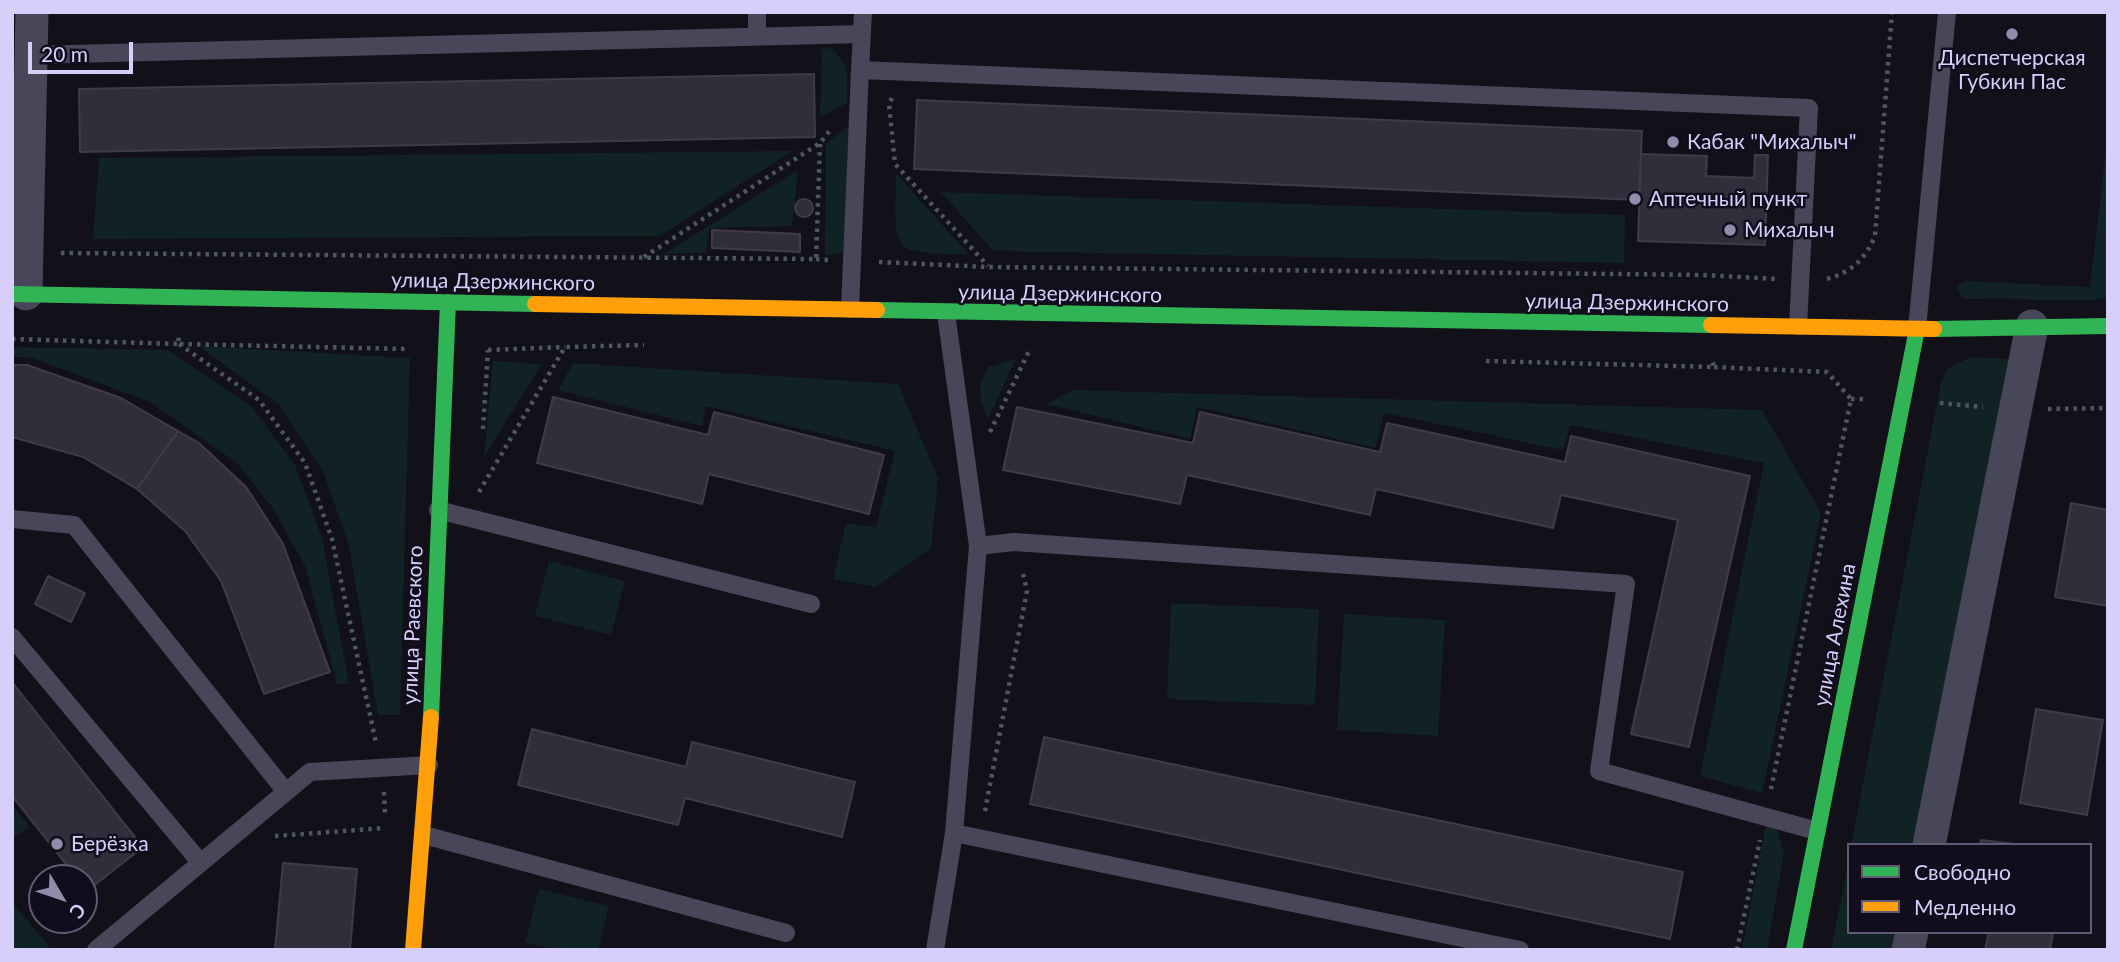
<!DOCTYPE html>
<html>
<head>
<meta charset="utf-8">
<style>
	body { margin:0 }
	#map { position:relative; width:2120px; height:962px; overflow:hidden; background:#121018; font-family:Lato,sans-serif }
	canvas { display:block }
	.frame { position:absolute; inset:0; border:14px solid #d7cefa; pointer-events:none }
	.legend { position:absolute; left:1847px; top:843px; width:245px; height:91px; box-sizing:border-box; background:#110d1c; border:2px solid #605a75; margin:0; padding:9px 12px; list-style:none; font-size:21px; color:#d7cefa }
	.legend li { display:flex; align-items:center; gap:14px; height:35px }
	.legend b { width:35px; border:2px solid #605a75 }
	.north { position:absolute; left:28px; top:864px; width:70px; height:70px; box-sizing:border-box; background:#110d1c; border:2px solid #605a75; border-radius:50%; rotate:129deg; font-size:19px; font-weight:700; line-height:28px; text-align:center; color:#d7cefa }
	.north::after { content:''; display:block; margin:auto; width:24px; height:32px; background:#928cab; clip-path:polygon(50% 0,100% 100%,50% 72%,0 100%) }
	.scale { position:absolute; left:28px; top:42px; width:105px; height:32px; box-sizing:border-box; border:4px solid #d7cefa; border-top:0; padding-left:9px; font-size:21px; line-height:24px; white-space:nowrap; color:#d7cefa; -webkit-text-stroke:5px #110d1c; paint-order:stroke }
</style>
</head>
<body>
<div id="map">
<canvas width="2120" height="962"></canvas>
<div class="frame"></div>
<ul class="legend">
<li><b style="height:9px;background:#30b455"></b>Свободно</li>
<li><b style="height:9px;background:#ff9f0a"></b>Медленно</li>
</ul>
<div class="north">С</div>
<div class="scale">20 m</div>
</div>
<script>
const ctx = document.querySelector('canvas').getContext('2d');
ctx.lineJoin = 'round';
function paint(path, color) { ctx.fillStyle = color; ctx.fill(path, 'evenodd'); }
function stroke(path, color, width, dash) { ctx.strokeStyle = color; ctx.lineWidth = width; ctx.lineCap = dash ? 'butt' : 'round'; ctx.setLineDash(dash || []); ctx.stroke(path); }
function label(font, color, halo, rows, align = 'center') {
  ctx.font = font + ' Lato,sans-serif'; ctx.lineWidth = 5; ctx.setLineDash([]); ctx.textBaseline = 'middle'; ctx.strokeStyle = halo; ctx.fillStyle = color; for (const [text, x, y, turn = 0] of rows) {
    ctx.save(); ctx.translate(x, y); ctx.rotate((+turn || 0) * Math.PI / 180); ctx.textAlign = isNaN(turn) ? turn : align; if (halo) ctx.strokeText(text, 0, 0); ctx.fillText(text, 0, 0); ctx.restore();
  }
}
paint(new Path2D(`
	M832 48 847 67V103L820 117 822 49Z
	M848 126 845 253 825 255 826 144Z
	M2108 131V297L2096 300 1966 299 1960 296 1957 286 1965 281 2090 287Z
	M792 151 660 236 93 239 99 158Z
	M798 170 792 226 709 228 706 253 664 254Z
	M896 174 969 254C888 254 895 253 896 174Z
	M941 192 1625 215 1624 263 993 251Z
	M199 346 410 358 400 715H378L349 546 323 471 279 405Z
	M12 347 168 350 251 406 295 465 322 538 349 684H337L305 566 272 507 237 463 150 402 30 357H12Z
	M1971 357 2009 359 1916 845H1851L1941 383 1948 368Z
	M1016 359 988 419C979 396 976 390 988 367Z
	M493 361 542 364 484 457Z
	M573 363 898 384 938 478 931 548 876 587 833 579 846 523 876 527 895 451 706 406 702 426 558 390Z
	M1073 390 1762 410 1821 513 1762 793 1700 776 1764 463 1570 425 1563 450 1384 413 1376 448 1197 407 1190 439 1046 404Z
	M549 561 625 581 611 635 535 616Z
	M1171 603 1319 609 1315 705 1167 699Z
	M1344 614 1445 620 1438 736 1337 730Z
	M12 805 30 827 12 839Z
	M1766 823 1777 829 1784 853 1767 950H1742Z
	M1849 858V932H1899L1895 950H1831Z
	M539 889 609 906 598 950H557L525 942Z
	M12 902 52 950H12Z`), '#112224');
const building = new Path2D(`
	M814 74 815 137 80 152 79 89Z
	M917 100 1642 131 1639 200 914 169Z
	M1641 154 1707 156 1706 176 1754 178 1755 155H1768L1765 245 1638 241Z
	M795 208a9 9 0 1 1 18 0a9 9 0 1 1-18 0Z
	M712 230 800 234V252L712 248Z
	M12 365H27L121 398 178 431 137 489 83 457 12 437Z
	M553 397 708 435 714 412 884 455 869 514 709 474 702 504 537 463Z
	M1017 407 1193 443 1200 412 1380 452 1387 423 1565 462 1571 436 1750 476 1689 747 1631 734 1678 520 1561 495 1553 528 1376 489 1370 515 1187 475 1180 504 1003 470Z
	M178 431 199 443 246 487 283 544 330 672 264 694 221 581 185 531 137 489Z
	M2071 503 2108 510V606L2055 597Z
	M48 576 85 593 71 622 35 604Z
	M12 682 143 847 87 891 84 878H77L12 796Z
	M2036 709 2103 720 2087 815 2020 803Z
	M532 729 686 767 692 742 855 782 842 837 685 798 678 825 518 785Z
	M1044 737 1683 872 1670 939 1030 804Z
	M1981 840 2023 845H1980Z
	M283 863 357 869 350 950H275Z
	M1989 932H2050L2053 933 2050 950H1985Z`);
paint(building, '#312e3b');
stroke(building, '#403b4b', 2);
stroke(new Path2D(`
	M892 98 889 104 895 164 988 266
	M61 253 816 259 820 144
	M644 257 820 143 831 129
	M816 259 828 260
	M879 262 989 267 1704 275 1776 279
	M1827 279C1851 272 1865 260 1875 236L1892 12
	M12 339 179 344 178 333
	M179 344 259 400 305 463 332 539 376 743
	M180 344 409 349
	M488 350 565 347
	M1486 361 1714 367 1712 360
	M1714 367 1827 372 1851 399 1770 794
	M1851 399H1868
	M1940 403 1983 407
	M2048 409 2108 408
	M483 429 488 350
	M990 432 1030 349
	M479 492 565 347 644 345
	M384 792 385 815
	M985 811 1027 591 1022 569
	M275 836 385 828
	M1737 950 1760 840`), '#4d5764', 4.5, [3.5, 5]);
stroke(new Path2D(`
	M863 12 860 70 1809 108 1798 326
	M757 35V12
	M31 55 862 34
	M850 309 860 70
	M1917 329 1947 12
	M438 510 811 604
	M12 519 74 525 286 792
	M978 546 1014 542 1626 584 1599 771 1817 831
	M12 637 200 862
	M954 833 1520 950
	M424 835 786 933
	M96 950 310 772 429 765
	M935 950 954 833 978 546 946 313`), '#484659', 18);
stroke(new Path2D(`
	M26 294 32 12
	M1929 845 2032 326
	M1908 950 1912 932`), '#484659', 33);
stroke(new Path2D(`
	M12 294 535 304
	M877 310 1711 325
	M1934 329 2108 326
	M431 717 448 302
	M1794 950 1917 329`), '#30b455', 16);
stroke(new Path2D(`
	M535 304 877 310
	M1711 325 1934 329
	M413 950 431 717`), '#ff9f0a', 16);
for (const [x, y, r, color] of [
	[2012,34,7,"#928cab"],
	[1673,142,7,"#928cab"],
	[1635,199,7,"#928cab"],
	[1730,230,7,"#928cab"],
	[57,844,7,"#928cab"]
]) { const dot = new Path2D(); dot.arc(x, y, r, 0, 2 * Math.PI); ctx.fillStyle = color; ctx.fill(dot); stroke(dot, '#110d1c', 2.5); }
label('21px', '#d7cefa', '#110d1c', [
	["Диспетчерская",2012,58,"center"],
	["Губкин Пас",2012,82,"center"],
	["Кабак \"Михалыч\"",1687,142],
	["Аптечный пункт",1649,199],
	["Михалыч",1744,230],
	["Берёзка",71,844]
], 'left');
label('21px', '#d7cefa', '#110d1c', [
	["улица Дзержинского",493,282,1],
	["улица Дзержинского",1060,294,1],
	["улица Дзержинского",1627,303,1],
	["улица Раевского",413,625,-88],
	["улица Алехина",1835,635,-79]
]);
</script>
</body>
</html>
